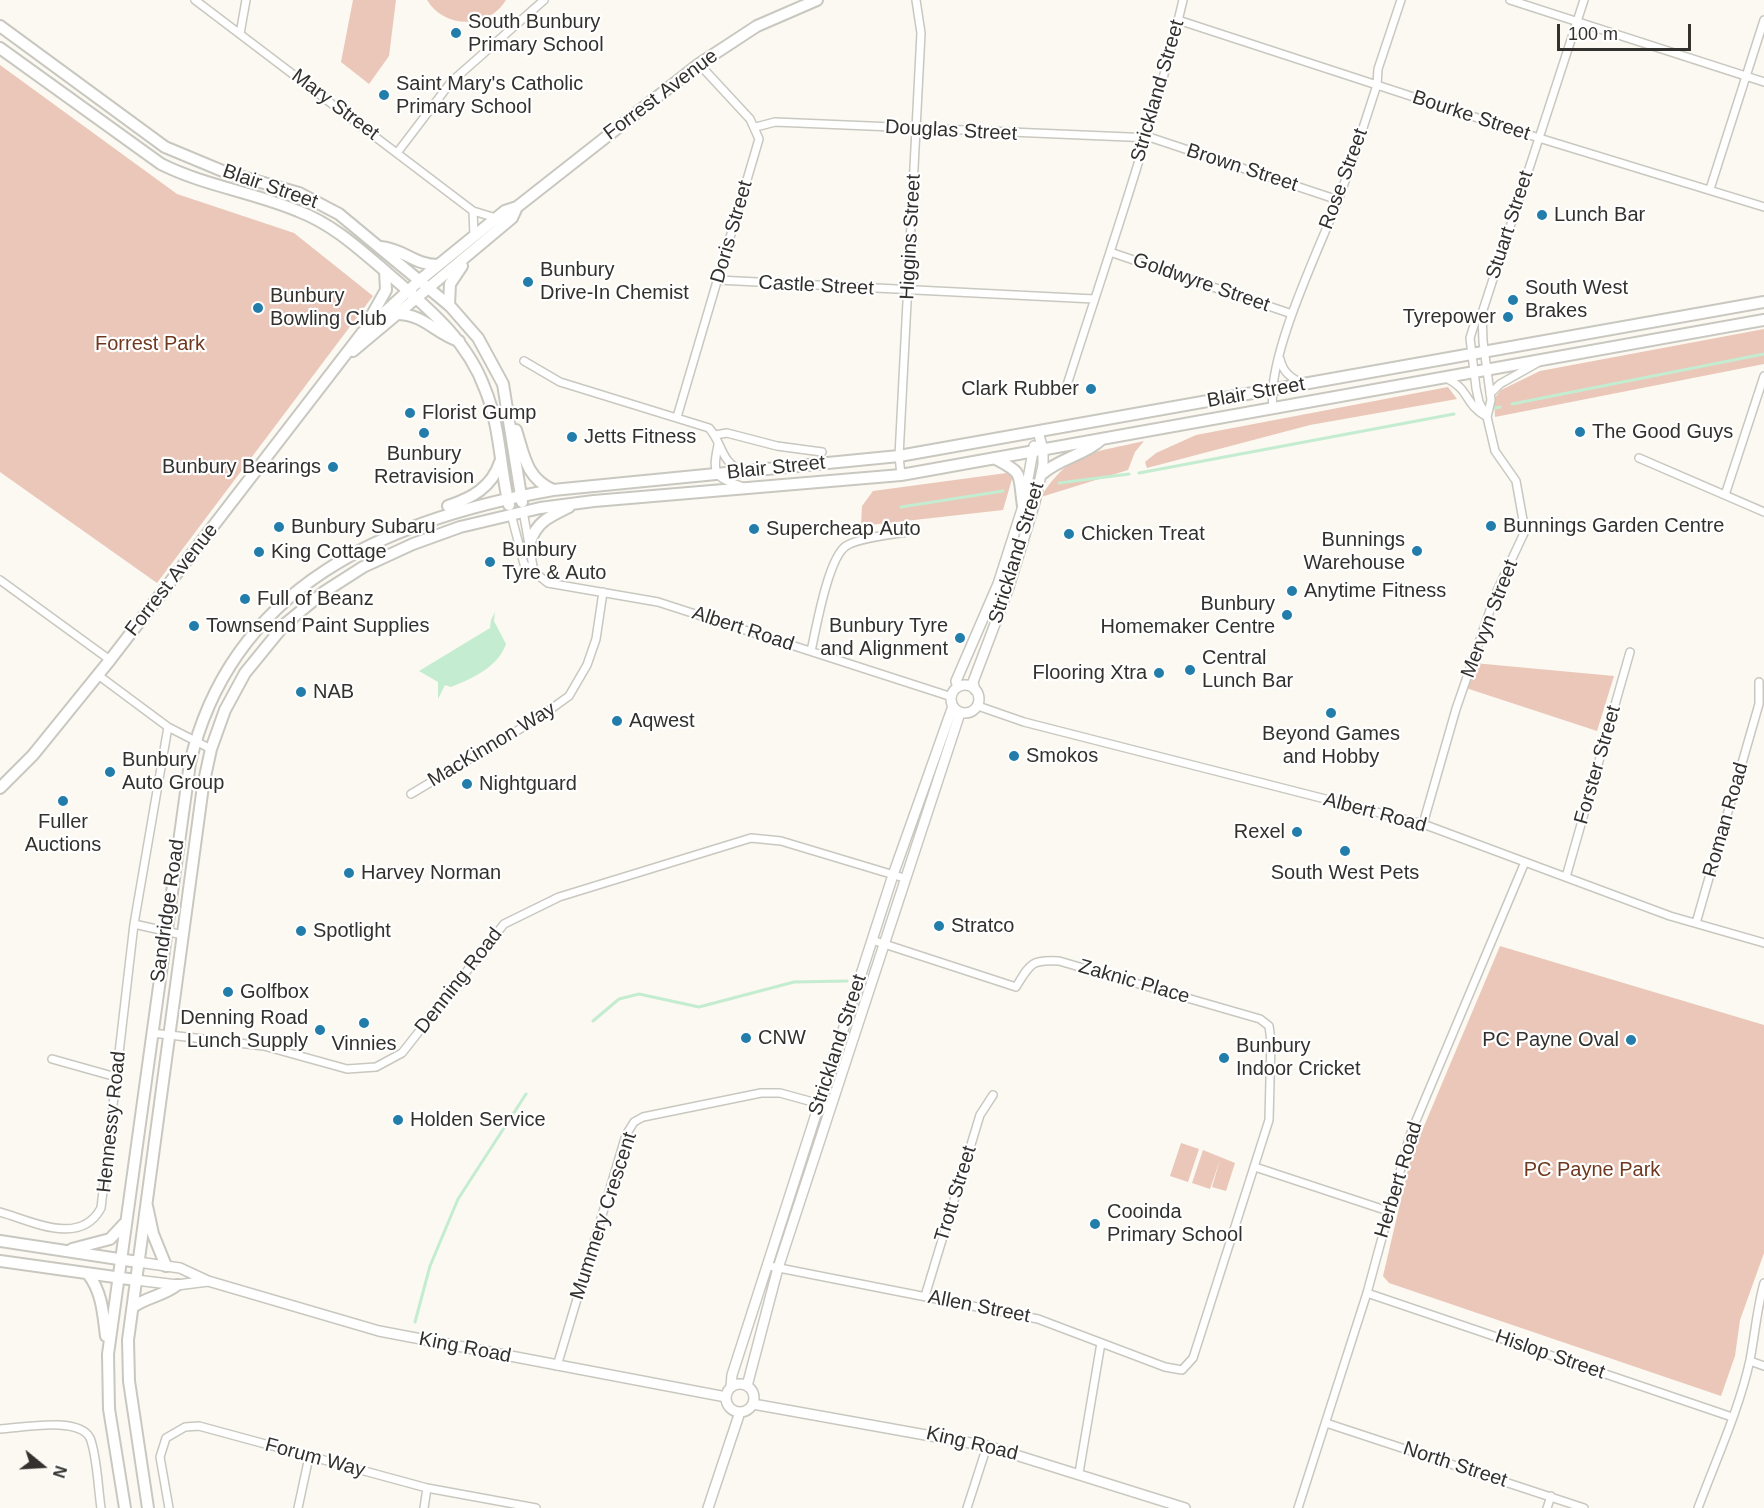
<!DOCTYPE html>
<html>
<head>
<meta charset="utf-8">
<style>
	body { margin:0 }
	#map { position:relative; width:1764px; height:1508px; overflow:hidden; background:#fbf9f1; font-family:Helvetica,sans-serif }
	canvas { display:block }
	.north { position:absolute; left:12px; top:1436px; width:60px; height:60px; -webkit-text-stroke:4px #fff; paint-order:stroke; rotate:108deg; font-size:16px; font-weight:700; line-height:24px; text-align:center; color:#32312e }
	.north::after { content:''; display:block; margin:auto; width:21px; height:27px; background:#32312e; clip-path:polygon(50% 0,100% 100%,50% 72%,0 100%) }
	.scale { position:absolute; left:1557px; top:24px; width:134px; height:27px; box-sizing:border-box; border:3px solid #32312e; border-top:0; padding-left:8px; font-size:18px; line-height:21px; white-space:nowrap; color:#32312e; -webkit-text-stroke:4px #fff; paint-order:stroke }
</style>
</head>
<body>
<div id="map">
<canvas width="1764" height="1508"></canvas>
<div class="north">N</div>
<div class="scale">100 m</div>
</div>
<script>
const ctx = document.querySelector('canvas').getContext('2d');
ctx.lineJoin = 'round';
function paint(path, color) { ctx.fillStyle = color; ctx.fill(path, 'evenodd'); }
function stroke(path, color, width, dash) { ctx.strokeStyle = color; ctx.lineWidth = width; ctx.lineCap = dash ? 'butt' : 'round'; ctx.setLineDash(dash || []); ctx.stroke(path); }
function label(font, color, halo, rows, align = 'center') {
  ctx.font = font + ' Helvetica,sans-serif'; ctx.lineWidth = 4.5; ctx.setLineDash([]); ctx.textBaseline = 'middle'; ctx.strokeStyle = halo; ctx.fillStyle = color; for (const [text, x, y, turn = 0] of rows) {
    ctx.save(); ctx.translate(x, y); ctx.rotate((+turn || 0) * Math.PI / 180); ctx.textAlign = isNaN(turn) ? turn : align; if (halo) ctx.strokeText(text, 0, 0); ctx.fillText(text, 0, 0); ctx.restore();
  }
}
paint(new Path2D(`
	M353 0H396L389 56 369 84 341 62Z
	M427 0H506C489 29 444 29 427 0Z
	M0 65 177 194 294 233 373 296 157 583 0 472Z
	M1764 329V364L1495 417 1494 399 1501 390 1540 371Z
	M1448 387 1457 399 1310 425 1147 468 1145 462 1156 453 1196 435Z
	M1144 441 1135 452 1128 470 1041 497C1070 450 1094 453 1144 441Z
	M1014 472 1003 510 861 526 862 506 873 491Z
	M1474 663 1614 676 1597 731 1466 688Z
	M1500 946 1764 1025V1253L1740 1320 1735 1356 1721 1396 1389 1283 1383 1276 1411 1157Z
	M1181 1143 1199 1149 1188 1182 1170 1176Z
	M1203 1150 1235 1163 1226 1191 1212 1187 1220 1160 1210 1189 1192 1183Z`), '#eac7b8');
paint(new Path2D(`
	M495 612 494 621 506 644C498 667 473 678 451 687L445 685 438 699V682L419 671 490 628 491 620Z`), '#c4ecd0');
stroke(new Path2D(`
	M1512 404 1764 354
	M1491 409 1500 407
	M1139 473 1454 414
	M1059 483 1129 474
	M901 507 1003 491
	M593 1021 619 999 639 994 699 1007 794 982 847 981
	M415 1322 430 1266 458 1199 526 1094`), '#c4ecd0', 3);
const minor = new Path2D(`
	M195 0 473 211 496 218
	M1510 0 1764 82
	M1178 20 1539 138 1764 207
	M240 34 246 0
	M756 127 775 122 1152 138 1338 200
	M397 153 451 82 544 0
	M1710 189 1764 20
	M473 211 474 235
	M1110 252 1292 314
	M718 280 1094 299
	M1482 313 1483 341 1491 400 1487 417
	M1280 359C1283 372 1290 377 1301 383
	M524 361 560 382 709 428C722 442 721 463 741 470
	M1446 378C1470 389 1464 404 1487 417
	M1066 388C1107 259 1152 132 1183 0
	M1490 394 1500 384 1539 362
	M1273 407C1266 359 1318 251 1337 203 1352 164 1364 124 1377 85L1378 69 1401 0
	M677 417 759 139 750 119 699 64
	M715 435 727 433 777 446 822 452
	M718 445C712 474 714 477 741 486
	M1639 458 1764 512
	M901 475 899 456 921 33 916 0
	M1725 495 1764 376
	M523 511 534 572
	M511 514 524 564 548 583 658 602 952 697
	M0 580 110 660
	M811 651C816 629 828 558 846 546 860 537 896 534 914 531
	M98 675 168 727 211 749
	M978 706 1024 722 1423 824 1670 916 1764 943
	M411 794 540 717 569 696 587 665 596 639 603 592
	M1423 824 1456 709 1496 593 1525 531 1516 481 1495 451 1487 417 1479 402 1476 388 1470 338 1475 322 1482 313 1584 0
	M1566 877 1630 652
	M1696 923 1759 704V682
	M134 924 183 935
	M152 1033 264 1046 347 1069 376 1067 402 1053 504 924 559 897 751 838 781 841 904 878
	M52 1059 116 1077
	M1255 1167 1388 1211
	M0 1212C32 1221 80 1247 101 1208L134 924 168 727
	M769 1266 1038 1319 1165 1367 1182 1370 1193 1358 1269 1120 1271 1041 1269 1026 1260 1019 1059 961C1031 959 1030 964 1016 987L872 940
	M1367 1293 1732 1417
	M925 1296 980 1115 993 1095
	M1750 1361 1764 1366
	M557 1366 626 1135 634 1122 643 1117 761 1093H780L831 1107
	M1326 1423 1584 1508
	M0 1429C21 1428 79 1416 90 1438 97 1455 98 1488 101 1508
	M1079 1473 1101 1343
	M169 1508 160 1457 166 1438 185 1427 199 1426 427 1488 536 1508
	M298 1508 309 1457
	M424 1508 427 1488
	M967 1508 987 1446
	M1298 1508 1367 1293 1410 1135 1525 862
	M1547 1508 1551 1496
	M1698 1508C1716 1460 1739 1410 1750 1360 1755 1334 1757 1308 1764 1283`);
const tertiary = new Path2D(`
	M951 699a14 14 0 1 1 28 0a14 14 0 1 1-28 0Z
	M958 687 956 681 998 584 1023 506 1034 446
	M975 690 973 682 1009 587 1035 502 1043 465V449L1038 432
	M138 1262 180 1268 208 1281 379 1331 726 1397
	M136 1280 177 1285 208 1281
	M726 1398a14 14 0 1 1 28 0a14 14 0 1 1-28 0Z
	M747 1386 778 1268 960 713
	M731 1387 732 1375 893 875 953 706
	M753 1404 987 1446 1185 1508
	M708 1508 740 1412`);
const secondary = new Path2D(`
	M449 305 450 284 462 266
	M368 322 386 290 385 271
	M353 351 512 218 517 207
	M0 788 33 755 110 660 362 333 420 280 505 211 517 207 699 64 757 26 817 0`);
const primary = new Path2D(`
	M0 26 165 147 225 172 299 193 339 214 450 306 478 338 503 384 522 502
	M0 48 161 164C205 186 253 192 298 211 332 224 357 247 384 270 424 305 466 337 485 389 500 425 500 467 509 505
	M381 247C404 249 414 265 438 265
	M397 314C424 314 436 334 459 341
	M516 430C524 455 526 478 553 490
	M994 458C1025 474 1018 473 1023 506
	M1042 474C1060 458 1085 455 1102 439
	M448 506C472 498 492 487 500 462
	M530 542C537 521 551 516 569 507
	M147 1206 153 1234 166 1266
	M0 1241 138 1262
	M72 1249 110 1239 124 1224
	M0 1261 136 1280
	M88 1274C102 1292 103 1313 106 1336
	M133 1307C147 1297 163 1296 177 1285
	M125 1508 109 1409 108 1354 190 763C232 585 388 519 553 490L899 456 1764 302
	M148 1508 129 1381 128 1340 203 786 211 749 225 710 245 673 285 624 324 592 363 567 413 544 460 527 540 508 594 501 901 475 1764 320`);
stroke(minor, '#c9c8c0', 10);
stroke(tertiary, '#c9c8c0', 12);
stroke(secondary, '#c9c8c0', 14);
stroke(primary, '#c9c8c0', 14);
stroke(minor, '#fff', 7);
stroke(tertiary, '#fff', 9);
stroke(secondary, '#fff', 10);
stroke(primary, '#fff', 10);
for (const [x, y, r, color] of [
	[456,33,6,"#227dab"],
	[384,95,6,"#227dab"],
	[1542,215,6,"#227dab"],
	[528,282,6,"#227dab"],
	[1513,300,6,"#227dab"],
	[258,308,6,"#227dab"],
	[1508,317,6,"#227dab"],
	[1091,389,6,"#227dab"],
	[410,413,6,"#227dab"],
	[1580,432,6,"#227dab"],
	[424,433,6,"#227dab"],
	[572,437,6,"#227dab"],
	[333,467,6,"#227dab"],
	[1491,526,6,"#227dab"],
	[279,527,6,"#227dab"],
	[754,529,6,"#227dab"],
	[1069,534,6,"#227dab"],
	[1417,551,6,"#227dab"],
	[259,552,6,"#227dab"],
	[490,562,6,"#227dab"],
	[1292,591,6,"#227dab"],
	[245,599,6,"#227dab"],
	[1287,615,6,"#227dab"],
	[194,626,6,"#227dab"],
	[960,638,6,"#227dab"],
	[1190,670,6,"#227dab"],
	[1159,673,6,"#227dab"],
	[301,692,6,"#227dab"],
	[1331,713,6,"#227dab"],
	[617,721,6,"#227dab"],
	[1014,756,6,"#227dab"],
	[110,772,6,"#227dab"],
	[467,784,6,"#227dab"],
	[63,801,6,"#227dab"],
	[1297,832,6,"#227dab"],
	[1345,851,6,"#227dab"],
	[349,873,6,"#227dab"],
	[939,926,6,"#227dab"],
	[301,931,6,"#227dab"],
	[228,992,6,"#227dab"],
	[364,1023,6,"#227dab"],
	[320,1030,6,"#227dab"],
	[746,1038,6,"#227dab"],
	[1631,1040,6,"#227dab"],
	[1224,1058,6,"#227dab"],
	[398,1120,6,"#227dab"],
	[1095,1224,6,"#227dab"]
]) { const dot = new Path2D(); dot.arc(x, y, r, 0, 2 * Math.PI); ctx.fillStyle = color; ctx.fill(dot); stroke(dot, '#fff', 2); }
label('20px', '#32312e', '#fff', [
	["South Bunbury",468,22],
	["Primary School",468,45],
	["Saint Mary's Catholic",396,84],
	["Primary School",396,107],
	["Lunch Bar",1554,215],
	["Bunbury",540,270],
	["Drive-In Chemist",540,293],
	["South West",1525,288],
	["Brakes",1525,311],
	["Bunbury",270,296],
	["Bowling Club",270,319],
	["Tyrepower",1496,317,"right"],
	["Clark Rubber",1079,389,"right"],
	["Florist Gump",422,413],
	["The Good Guys",1592,432],
	["Jetts Fitness",584,437],
	["Bunbury",424,454,"center"],
	["Retravision",424,477,"center"],
	["Bunbury Bearings",321,467,"right"],
	["Bunnings Garden Centre",1503,526],
	["Bunbury Subaru",291,527],
	["Supercheap Auto",766,529],
	["Chicken Treat",1081,534],
	["Bunnings",1405,540,"right"],
	["Warehouse",1405,563,"right"],
	["Bunbury",502,550],
	["Tyre & Auto",502,573],
	["King Cottage",271,552],
	["Anytime Fitness",1304,591],
	["Full of Beanz",257,599],
	["Bunbury",1275,604,"right"],
	["Homemaker Centre",1275,627,"right"],
	["Townsend Paint Supplies",206,626],
	["Bunbury Tyre",948,626,"right"],
	["and Alignment",948,649,"right"],
	["Central",1202,658],
	["Lunch Bar",1202,681],
	["Flooring Xtra",1147,673,"right"],
	["NAB",313,692],
	["Aqwest",629,721],
	["Beyond Games",1331,734,"center"],
	["and Hobby",1331,757,"center"],
	["Smokos",1026,756],
	["Bunbury",122,760],
	["Auto Group",122,783],
	["Nightguard",479,784],
	["Fuller",63,822,"center"],
	["Auctions",63,845,"center"],
	["Rexel",1285,832,"right"],
	["Harvey Norman",361,873],
	["South West Pets",1345,873,"center"],
	["Stratco",951,926],
	["Spotlight",313,931],
	["Golfbox",240,992],
	["Denning Road",308,1018,"right"],
	["Lunch Supply",308,1041,"right"],
	["CNW",758,1038],
	["PC Payne Oval",1619,1040,"right"],
	["Vinnies",364,1044,"center"],
	["Bunbury",1236,1046],
	["Indoor Cricket",1236,1069],
	["Holden Service",410,1120],
	["Cooinda",1107,1212],
	["Primary School",1107,1235]
], 'left');
label('20px', '#32312e', '#fff', [
	["Strickland Street",1158,91,-74],
	["Forrest Avenue",661,95,-37],
	["Mary Street",335,105,37],
	["Bourke Street",1471,116,18],
	["Douglas Street",951,131,3],
	["Brown Street",1242,168,18],
	["Rose Street",1344,179,-70],
	["Blair Street",270,187,19],
	["Stuart Street",1510,225,-72],
	["Doris Street",732,232,-74],
	["Higgins Street",911,237,-87],
	["Goldwyre Street",1201,283,19],
	["Castle Street",816,286,3],
	["Blair Street",1256,393,-10],
	["Blair Street",776,468,-6],
	["Strickland Street",1017,553,-73],
	["Forrest Avenue",172,580,-52],
	["Mervyn Street",1490,619,-69],
	["Albert Road",743,629,18],
	["MacKinnon Way",492,745,-31],
	["Forster Street",1598,765,-74],
	["Albert Road",1375,813,15],
	["Roman Road",1726,820,-74],
	["Sandridge Road",168,911,-82],
	["Denning Road",459,981,-52],
	["Zaknic Place",1134,982,16],
	["Strickland Street",838,1045,-72],
	["Hennessy Road",112,1122,-84],
	["Herbert Road",1399,1180,-73],
	["Trott Street",956,1194,-73],
	["Mummery Crescent",604,1216,-72],
	["Allen Street",979,1307,11],
	["King Road",465,1348,11],
	["Hislop Street",1550,1355,19],
	["King Road",972,1444,13],
	["Forum Way",315,1458,15],
	["North Street",1455,1465,18]
]);
label('20px', '#6f381e', '#fff', [
	["Forrest Park",150,344],
	["PC Payne Park",1592,1170]
]);
</script>
</body>
</html>
